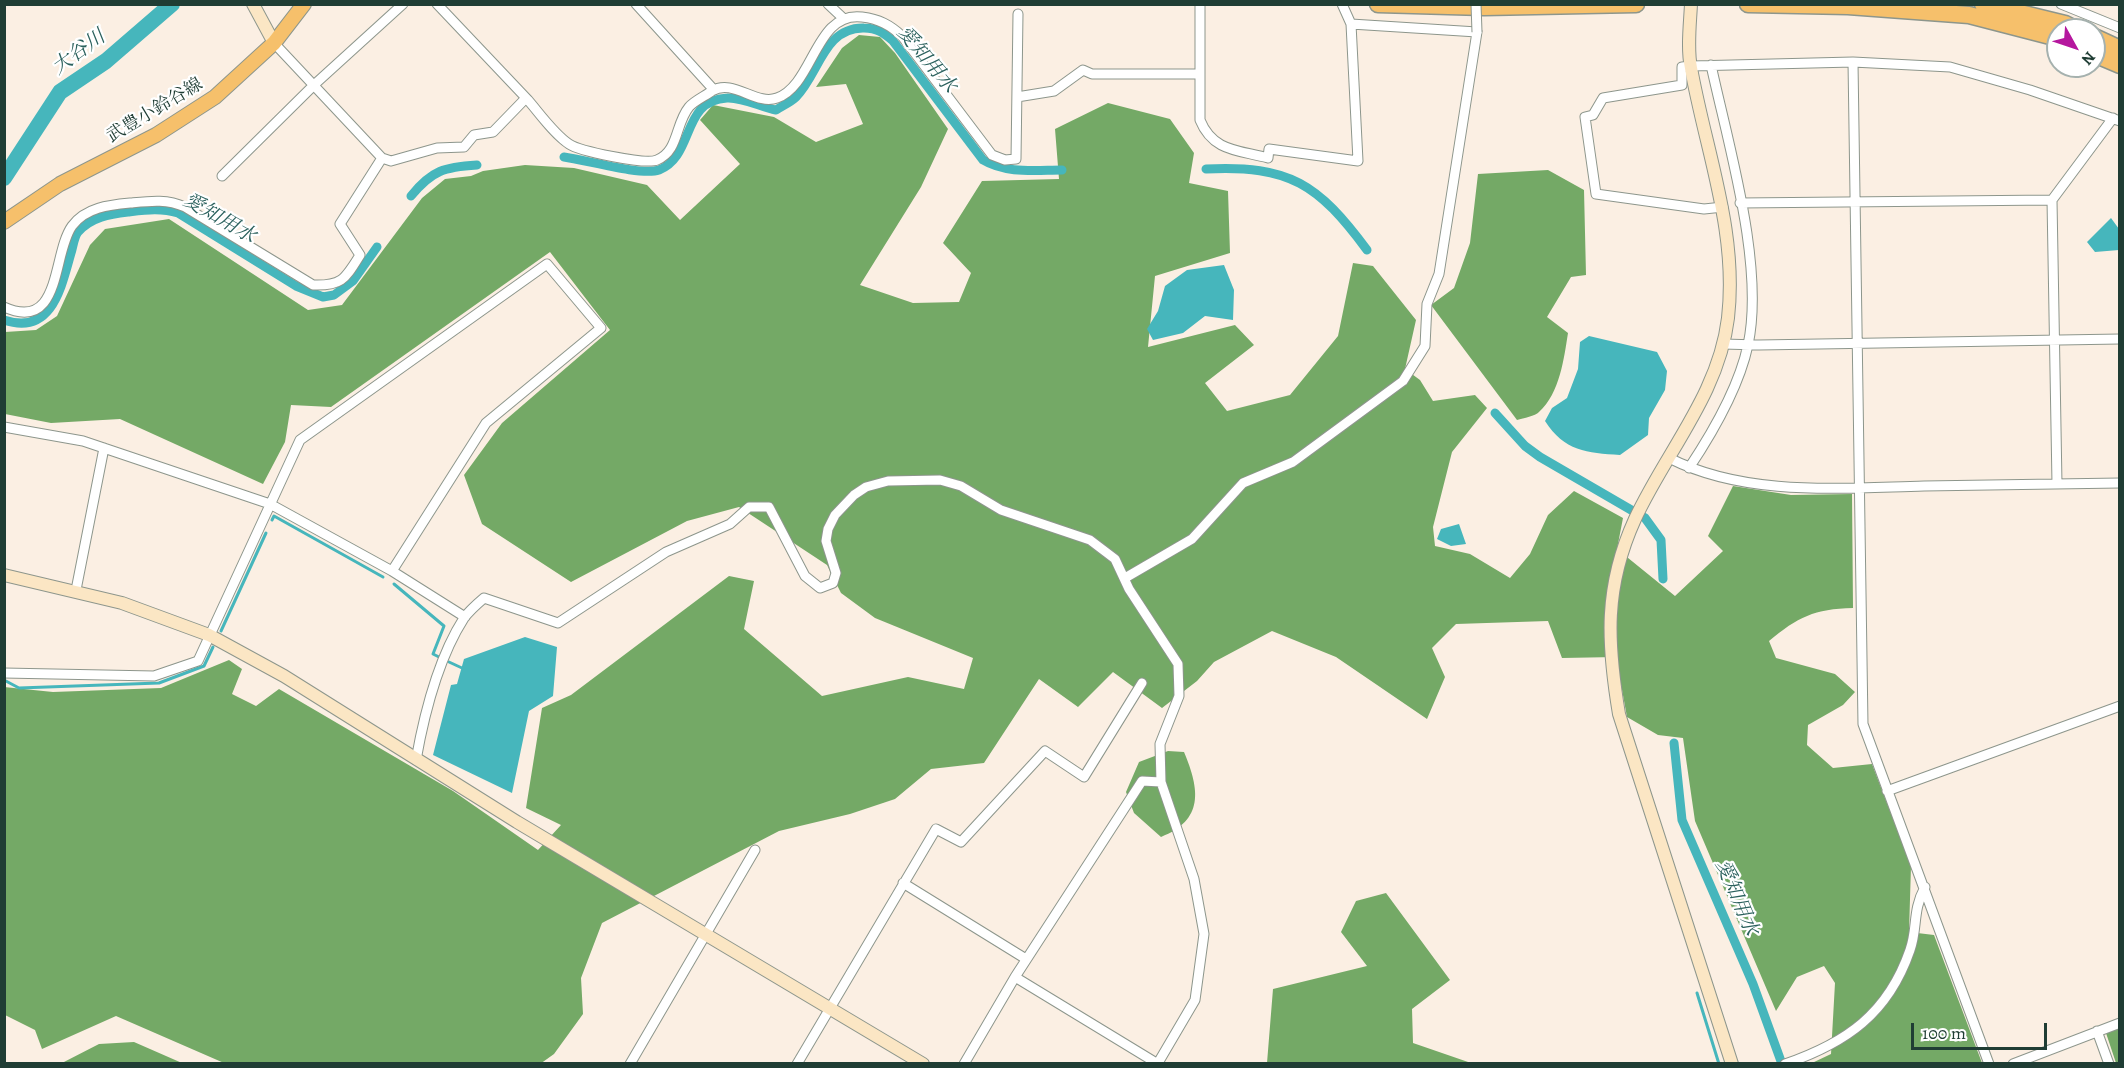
<!DOCTYPE html>
<html>
<head>
<meta charset="utf-8">
<style>
	body { margin:0 }
	#map { position:relative; width:2124px; height:1068px; overflow:hidden; background:#fbefe3; font-family:Alegreya,serif }
	canvas { display:block }
	.frame { position:absolute; inset:0; border:6px solid #1f3d34; pointer-events:none }
	.north { position:absolute; left:2046px; top:18px; width:60px; height:60px; box-sizing:border-box; background:#fff; border:2px solid #a5b1ae; border-radius:50%; rotate:130deg; font-size:16px; font-weight:700; line-height:24px; text-align:center; color:#1f3d34 }
	.north::after { content:''; display:block; margin:auto; width:21px; height:27px; background:#b5179e; clip-path:polygon(50% 0,100% 100%,50% 72%,0 100%) }
	.scale { position:absolute; left:1911px; top:1023px; width:136px; height:27px; box-sizing:border-box; border:3px solid #1f3d34; border-top:0; padding-left:8px; font-size:18px; line-height:21px; white-space:nowrap; color:#1f3d34; -webkit-text-stroke:4px #fff; paint-order:stroke }
</style>
</head>
<body>
<div id="map">
<canvas width="2124" height="1068"></canvas>
<div class="frame"></div>
<div class="north">N</div>
<div class="scale">100 m</div>
</div>
<script>
const ctx = document.querySelector('canvas').getContext('2d');
ctx.lineJoin = 'round';
function paint(path, color) { ctx.fillStyle = color; ctx.fill(path, 'evenodd'); }
function stroke(path, color, width, dash) { ctx.strokeStyle = color; ctx.lineWidth = width; ctx.lineCap = dash ? 'butt' : 'round'; ctx.setLineDash(dash || []); ctx.stroke(path); }
function label(font, color, halo, rows, align = 'center') {
  ctx.font = font + ' Alegreya,"Noto Serif JP",serif'; ctx.lineWidth = 4.5; ctx.setLineDash([]); ctx.textBaseline = 'middle'; ctx.strokeStyle = halo; ctx.fillStyle = color; for (const [text, x, y, turn = 0] of rows) {
    ctx.save(); ctx.translate(x, y); ctx.rotate((+turn || 0) * Math.PI / 180); ctx.textAlign = isNaN(turn) ? turn : align; if (halo) ctx.strokeText(text, 0, 0); ctx.fillText(text, 0, 0); ctx.restore();
  }
}
paint(new Path2D(`
	M859 35 880 37 895 53 948 129 921 187 860 285 913 303 959 302 971 273 943 243 982 181 1059 179 1055 129 1108 103 1170 119 1194 153 1189 183 1228 191 1230 253 1155 276 1148 347 1235 325 1254 345 1205 383 1227 411 1290 395 1338 336 1353 263 1373 266 1416 320 1405 369 1420 380 1433 401 1475 395 1487 408 1452 452 1433 527 1435 546 1470 554 1510 578 1530 554 1548 515 1574 491 1623 518 1617 549 1675 596 1723 551 1708 536 1733 486 1791 495 1852 494 1853 608C1814 609 1798 617 1769 641L1776 658 1835 674 1855 692 1843 705 1808 725 1807 745 1833 768 1872 764 1911 866 1909 932 1934 935 1982 1063H1812L1831 1054 1835 983 1824 966 1797 977 1776 1011 1695 821 1683 738 1658 735 1627 717 1616 657 1562 658 1548 621 1456 624 1432 648 1445 677 1427 719 1336 657 1272 631 1214 662 1197 681 1162 708 1113 672 1078 707 1039 679 984 763 931 769 895 799 850 814 779 831 602 923 581 978 583 1014 554 1054 540 1064 224 1063 116 1016 42 1049 35 1030 5 1015 4 687 53 692 161 688 229 660 242 669 232 694 256 706 279 689 453 791 538 850 561 825 526 808 542 708 571 695 729 576 754 581 744 629 822 696 908 677 964 689 973 658 875 618 841 593 827 565 739 507 687 521 571 582 482 524 464 475 502 423 610 330 550 252 331 407 291 405 285 442 263 484 120 419 51 423 5 414V332L36 330 57 316 90 245 105 229 169 219 308 310 342 305 422 198 445 179 471 176 483 171 525 165 574 168 647 185 680 220 740 164 700 120 713 105 774 117 816 142 863 124 846 84 816 87 842 48Z
	M1548 170 1584 190 1586 275 1571 277 1547 317 1568 333C1564 358 1560 393 1539 412 1535 416 1524 418 1517 420L1431 305 1454 288 1470 243 1478 174Z
	M1168 751 1184 752C1200 790 1204 820 1161 837L1134 813 1126 792 1139 762Z
	M1386 893 1450 980 1412 1009 1413 1043 1471 1063H1267L1273 989 1367 966 1341 932 1356 901Z
	M2119 1028V1063H2116L2106 1033Z
	M134 1042 182 1063H62L99 1044Z`), '#74a966');
paint(new Path2D(`
	M2111 218 2119 229V250L2095 252 2087 242Z
	M1224 265 1234 290 1233 320 1205 316 1183 333 1153 340 1147 329 1158 311 1165 286 1187 270Z
	M1589 336 1657 352 1667 371 1665 390 1649 418 1648 435 1620 455C1587 453 1564 451 1545 421L1552 408 1567 398 1578 369 1580 342Z
	M1459 524 1466 544 1451 546 1437 539 1441 529Z
	M525 637 557 647 553 696 529 711 512 793 433 755 451 685 457 684 464 659Z`), '#46b6bc');
stroke(new Path2D(`
	M272 520 274 516 383 577
	M394 584 444 626 433 654 441 658
	M221 631 266 533
	M449 662 462 668
	M4 680 19 688 159 683 204 666 213 647
	M1697 993 1719 1064`), '#46b6bc', 3);
stroke(new Path2D(`
	M564 157C586 160 641 176 659 170 695 156 681 100 727 98 742 97 761 107 776 110 782 106 791 102 796 97 819 74 824 27 864 28 877 28 884 33 893 41L983 160C1006 174 1036 170 1062 170
	M1206 169C1290 165 1318 184 1367 250
	M411 196C432 170 445 167 477 165
	M4 320C52 336 61 288 71 253 73 247 74 237 78 232 91 217 110 214 128 212 146 210 161 208 178 213L296 286 323 297 334 295 353 281 377 247
	M1495 413 1525 446 1540 457 1645 518 1661 540 1663 579
	M1674 743 1682 820 1753 984 1782 1064`), '#46b6bc', 9);
stroke(new Path2D(`
	M4 178 60 92 106 61 172 4`), '#46b6bc', 16);
const street = new Path2D(`
	M437 4C467 36 498 68 528 100 540 114 554 134 569 144 579 151 645 165 657 160 679 151 675 124 689 107 694 101 705 96 712 91 733 78 756 106 777 98 814 85 815 11 862 17 879 19 890 25 902 36L992 155 1005 160 1016 159 1018 14
	M636 4 714 90
	M828 4 844 19
	M1200 4V120C1213 152 1239 150 1268 158L1269 149 1358 161 1351 24 1342 4
	M2061 4 2120 28
	M274 43 382 158 391 161 437 148 464 147 474 135 493 132 526 98
	M1853 62 1863 724 1989 1064
	M1017 97 1054 91 1083 70 1092 74H1200
	M222 176 315 84 403 4
	M1740 203 2052 200
	M1723 207 1704 209 1596 194 1585 117 1593 115 1603 98 1682 85V67L1691 66 1853 62 1950 67 2030 90 2120 121
	M4 307C62 333 52 254 72 226 86 207 110 205 131 203 151 201 167 199 185 207L313 285C342 286 345 279 360 255L340 224 382 158
	M1723 344 1759 345 2120 339
	M4 427 83 441 270 504 392 571 465 617
	M1669 458C1746 497 1840 488 1924 486 1989 485 2054 484 2120 483
	M1689 468C1713 432 1739 387 1748 345 1765 266 1728 144 1711 65
	M2057 484 2052 200 2113 118
	M1125 578 1192 539 1243 483 1293 462 1403 381 1425 346 1427 304 1439 274 1477 32 1351 24
	M76 590 104 448
	M4 673 154 676 198 661 300 440 547 264 601 328 486 423 392 571
	M416 760C424 715 439 657 464 618 469 611 477 604 484 598L558 623 666 552 730 524 749 507H769L805 576 820 588 833 583 836 573 826 541 828 529 835 515 854 495 866 487 888 481 940 480 961 486 1001 510 1090 540 1115 559 1129 589 1178 664 1179 696 1160 744 1161 782 1194 879 1204 934 1195 1000 1158 1063
	M1887 791 2120 706
	M903 883 1026 959
	M1015 977 1158 1064
	M2097 1031 2109 1064
	M630 1064 755 850
	M797 1064 936 829 961 842 1045 751 1084 777 1142 683
	M964 1064 1015 977 1142 781 1161 782
	M1785 1064C1846 1043 1888 1014 1910 950 1918 927 1912 911 1925 887
	M2013 1064 2120 1023`);
const secondary = new Path2D(`
	M253 4 274 43
	M1691 4C1690 25 1687 48 1691 68 1706 152 1738 232 1728 318 1719 394 1666 452 1635 519 1604 587 1607 642 1619 714L1732 1064
	M4 575 122 603 209 635 284 676 517 822 923 1064`);
const primary = new Path2D(`
	M4 222 60 184 156 135 215 97 274 43 304 4`);
const highway = new Path2D(`
	M1378 4 1484 7 1636 4
	M1748 4 1848 6 1969 15 2058 38
	M1983 4 2065 24 2077 30
	M2094 37 2120 49
	M2094 54 2120 65`);
stroke(street, '#8d968c', 11);
stroke(secondary, '#8d968c', 14);
stroke(primary, '#8d968c', 16);
stroke(highway, '#8d968c', 19);
stroke(street, '#fff', 9);
stroke(secondary, '#fbe6c4', 12);
stroke(primary, '#f6c06b', 14);
stroke(highway, '#f6c06b', 16);
const streetBridge = new Path2D(`
	M1476 4 1477 32`);
stroke(streetBridge, '#8d968c', 11, []);
stroke(streetBridge, '#fff', 9);
label('18px', '#1f3d34', '#fff', [
	["武豊小鈴谷線",155,111,-31]
]);
label('italic 20px', '#2b615d', '#fff', [
	["大谷川",79,53,-36],
	["愛知用水",926,60,50],
	["愛知用水",219,219,30],
	["愛知用水",1736,898,67]
]);
</script>
</body>
</html>
